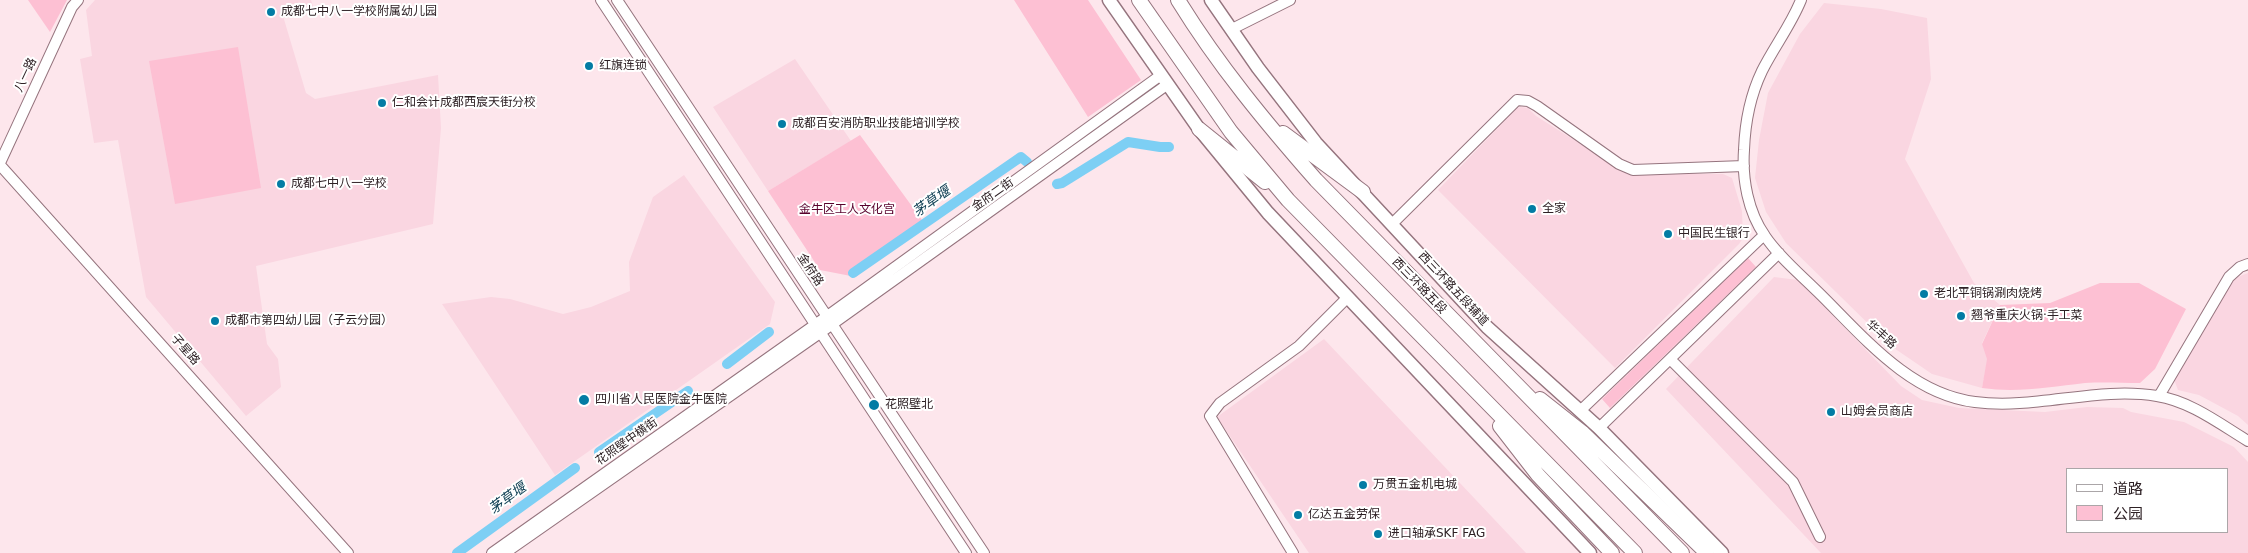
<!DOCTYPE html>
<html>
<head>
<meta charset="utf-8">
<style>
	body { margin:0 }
	#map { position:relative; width:2248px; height:553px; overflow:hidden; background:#fde6ec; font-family:"DejaVu Sans","Noto Sans SC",sans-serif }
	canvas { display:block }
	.legend { position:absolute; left:2066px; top:468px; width:162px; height:65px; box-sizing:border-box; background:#fff; border:1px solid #aba6a8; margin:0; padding:6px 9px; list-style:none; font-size:15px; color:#2e2125 }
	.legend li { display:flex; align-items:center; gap:10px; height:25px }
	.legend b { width:25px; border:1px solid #aba6a8 }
</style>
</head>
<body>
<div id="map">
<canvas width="2248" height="553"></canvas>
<ul class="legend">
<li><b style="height:6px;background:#fff"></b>道路</li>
<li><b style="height:14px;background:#fdc0d3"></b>公园</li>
</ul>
</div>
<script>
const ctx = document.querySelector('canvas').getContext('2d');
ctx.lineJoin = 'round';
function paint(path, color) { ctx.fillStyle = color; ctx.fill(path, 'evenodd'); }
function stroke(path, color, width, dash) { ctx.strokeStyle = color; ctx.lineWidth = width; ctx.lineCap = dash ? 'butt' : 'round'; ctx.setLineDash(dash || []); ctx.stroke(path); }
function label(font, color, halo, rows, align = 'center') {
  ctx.font = font + ' "DejaVu Sans","Noto Sans SC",sans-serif'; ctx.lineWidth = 4; ctx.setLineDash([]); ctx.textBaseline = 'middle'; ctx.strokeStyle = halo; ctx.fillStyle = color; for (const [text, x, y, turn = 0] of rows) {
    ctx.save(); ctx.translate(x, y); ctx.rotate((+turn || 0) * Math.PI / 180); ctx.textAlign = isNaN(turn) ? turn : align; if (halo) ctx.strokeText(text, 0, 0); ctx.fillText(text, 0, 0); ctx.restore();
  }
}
paint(new Path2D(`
	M95 0H311L314 9 283 16 306 93 315 99 438 75 441 128 433 224 256 266 267 344 278 359 281 387 246 416 146 297 118 140 94 143 80 59 92 56 86 10Z
	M1824 3 1881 9 1927 18 1931 79 1905 159 1974 283 2000 305 1982 343 1988 358 1982 388 1932 374 1891 346 1786 243 1766 212 1755 178 1759 140 1768 93 1800 34Z
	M795 59 851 141 768 191 713 107Z
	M1521 107 1528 108 1536 116 1628 174H1723L1732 178 1742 211 1743 238 1739 244 1615 368 1438 190 1517 108Z
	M684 175 775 302 770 324 555 475 442 304 491 297 510 299 563 314 591 307 630 291 629 262 653 197Z
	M2248 273V425L2238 416 2199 395 2178 390 2173 377 2235 278Z
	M1774 277 1798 280 1901 386 1922 400 1959 408 2045 412 2087 407 2123 408 2131 412 2184 422 2234 447 2248 462V553H1821L1666 389ZM2067 469H2227V532H2067Z
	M1324 339 1526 553H1309L1217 417Z`), '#fad6e1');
paint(new Path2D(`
	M28 0H67L50 32Z
	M1014 0H1088L1141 80 1088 117Z
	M238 47 261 188 175 204 149 61Z
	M860 135 922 220 856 277 820 270 768 191Z
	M1748 258 1756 267 1610 408 1602 399Z
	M2100 283H2139L2186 309 2155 369 2140 383C2122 383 2103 382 2085 383 2050 387 2017 393 1982 388L1987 359 1982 344 2000 305 2050 303Z`), '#fdc0d3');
stroke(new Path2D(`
	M1057 184 1062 183 1128 142 1160 147H1169
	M853 273 1015 161 1021 157 1027 162
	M727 364 769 332
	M599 452 688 391
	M457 553 575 468`), '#7dcff4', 10);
const minor = new Path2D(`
	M601 0 966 553
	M617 0 984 553
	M1801 0C1791 25 1774 47 1762 71 1750 96 1745 123 1744 150 1742 179 1748 212 1765 236 1779 257 1800 274 1818 292 1862 335 1909 394 1975 402 2036 410 2097 386 2157 396 2190 401 2220 424 2248 441
	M1232 29 1290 0
	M0 163 72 7 78 0
	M0 165 348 553
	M1393 223 1517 100 1528 101 1537 106 1619 164 1633 170 1744 166
	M1670 359 1793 482 1820 537
	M2159 396 2229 277 2240 267 2248 264
	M1580 411 1764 235
	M1599 428 1779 253
	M492 553 826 317 1161 75
	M505 553 820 333 1168 84
	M1293 553 1210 416 1220 403 1299 346 1348 297`);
const major = new Path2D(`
	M1109 0 1199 129 1268 213 1590 553
	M1211 0 1258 68 1316 143 1487 327 1599 428 1722 553`);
const highway = new Path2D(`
	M1139 0 1231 132 1288 200 1635 553
	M1178 0C1218 65 1266 123 1316 180L1682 553
	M1199 129 1265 182
	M1283 133 1363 192
	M1540 399 1583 433 1707 553
	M1500 426 1538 475 1612 553`);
stroke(minor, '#95747e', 12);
stroke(major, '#95747e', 15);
stroke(highway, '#95747e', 16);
stroke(minor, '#fff', 10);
stroke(major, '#fff', 12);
stroke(highway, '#fff', 14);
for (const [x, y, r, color] of [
	[271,12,5,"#037ca4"],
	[589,66,5,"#037ca4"],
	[382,103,5,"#037ca4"],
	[782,124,5,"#037ca4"],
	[281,184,5,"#037ca4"],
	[1532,209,5,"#037ca4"],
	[1668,234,5,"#037ca4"],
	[1924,294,5,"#037ca4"],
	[1961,316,5,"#037ca4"],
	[215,321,5,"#037ca4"],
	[584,400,6,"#037ca4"],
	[874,405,6,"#037ca4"],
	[1831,412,5,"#037ca4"],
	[1363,485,5,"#037ca4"],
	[1298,515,5,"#037ca4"],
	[1378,534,5,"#037ca4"]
]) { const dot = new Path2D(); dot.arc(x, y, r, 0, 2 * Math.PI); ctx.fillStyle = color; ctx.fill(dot); stroke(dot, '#fff', 2); }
label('12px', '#2e2125', '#fff', [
	["成都七中八一学校附属幼儿园",281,12],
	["红旗连锁",599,66],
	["仁和会计成都西宸天街分校",392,103],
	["成都百安消防职业技能培训学校",792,124],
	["成都七中八一学校",291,184],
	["全家",1542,209],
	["中国民生银行",1678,234],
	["老北平铜锅涮肉烧烤",1934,294],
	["翘爷重庆火锅·手工菜",1971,316],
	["成都市第四幼儿园（子云分园）",225,321],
	["四川省人民医院金牛医院",595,400],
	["花照壁北",885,405],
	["山姆会员商店",1841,412],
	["万贯五金机电城",1373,485],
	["亿达五金劳保",1308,515],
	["进口轴承SKF FAG",1388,534]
], 'left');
label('12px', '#2e2125', '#fff', [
	["八一路",26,75,-65],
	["金府二街",993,195,-35],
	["金府路",810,270,56],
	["西三环路五段",1419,286,46],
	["西三环路五段辅道",1453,289,47],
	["华丰路",1881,335,42],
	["子星路",185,350,49],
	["花照壁中横街",627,442,-35]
]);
label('12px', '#58012c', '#fff', [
	["金牛区工人文化宫",847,210]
]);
label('italic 14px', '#124155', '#fff', [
	["茅草堰",932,202,-35],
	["茅草堰",508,499,-36]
]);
</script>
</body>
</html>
